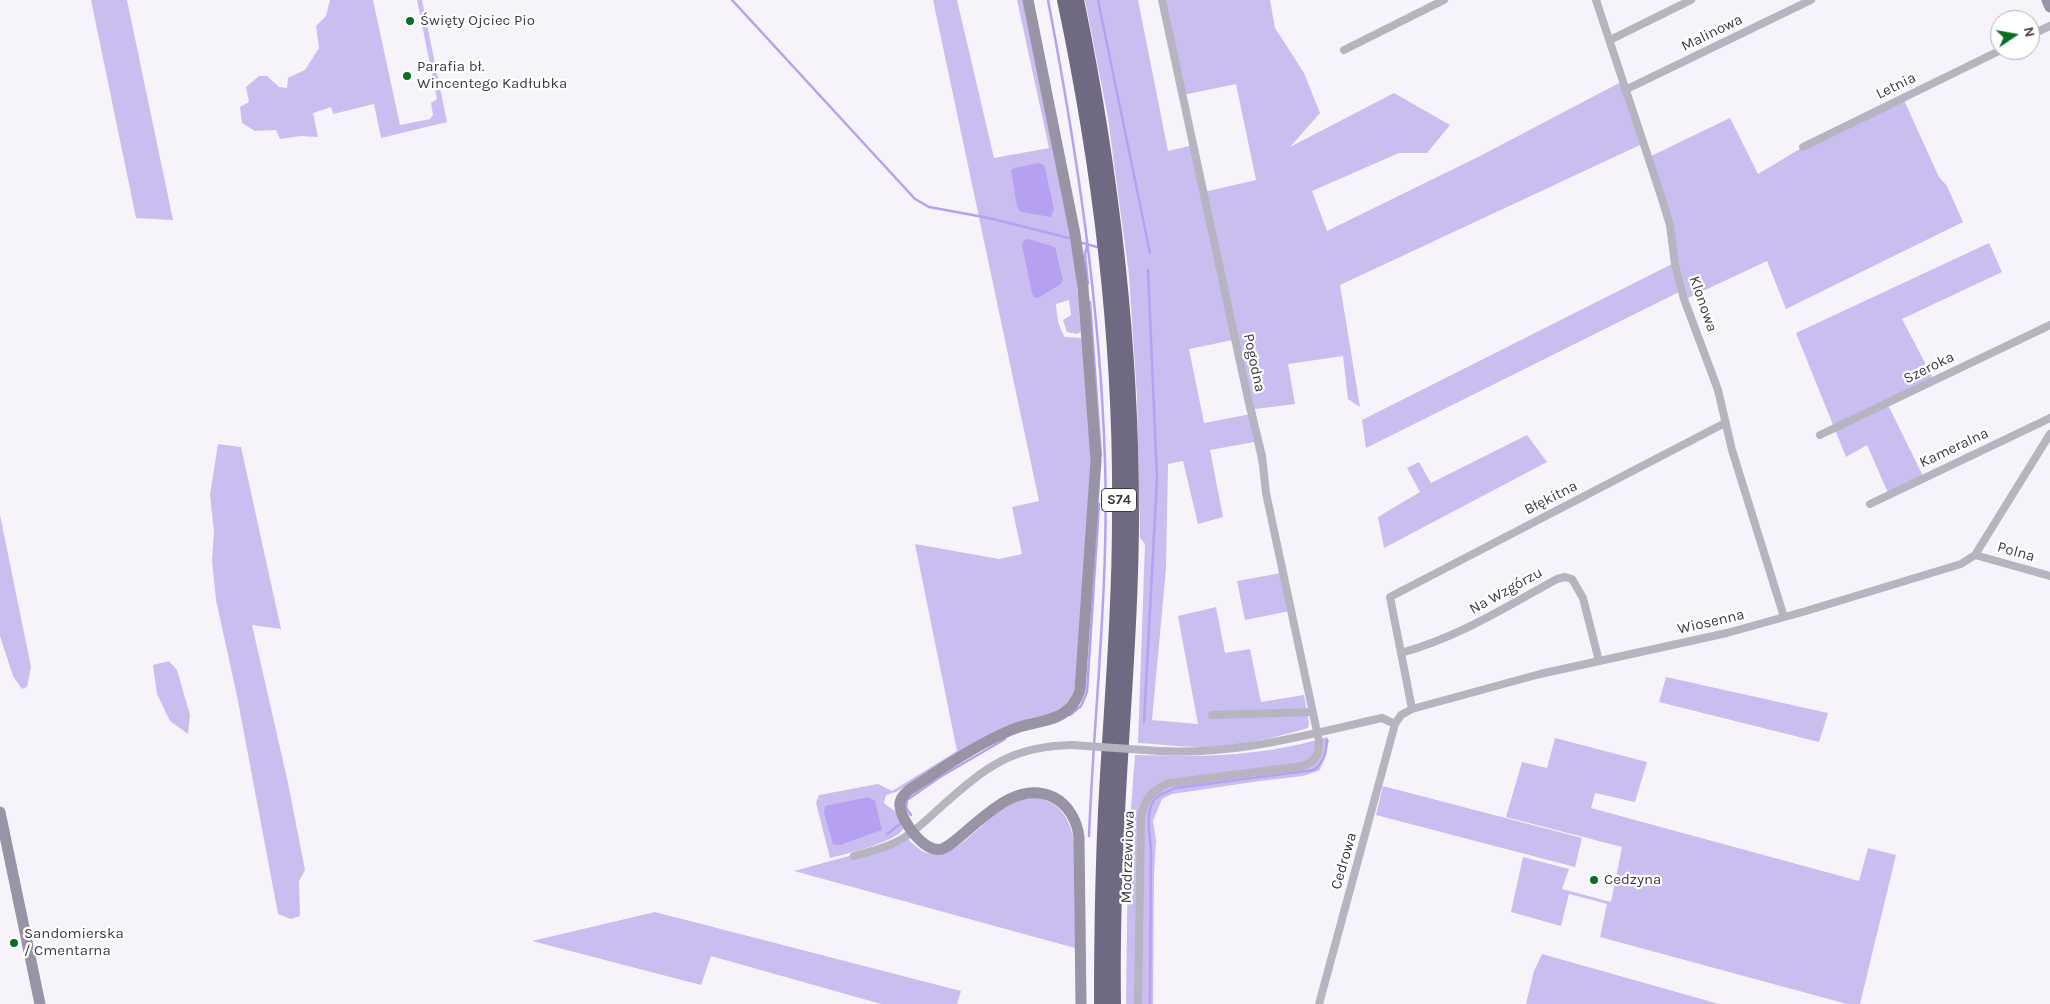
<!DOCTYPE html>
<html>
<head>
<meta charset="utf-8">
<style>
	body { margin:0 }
	#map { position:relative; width:2050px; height:1004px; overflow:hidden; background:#f6f4fa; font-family:Karla,sans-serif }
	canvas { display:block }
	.north { position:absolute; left:1990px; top:10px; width:50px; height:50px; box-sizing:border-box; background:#fff; border:1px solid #b1b0b5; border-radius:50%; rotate:78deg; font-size:14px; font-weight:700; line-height:20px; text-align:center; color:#3c3945 }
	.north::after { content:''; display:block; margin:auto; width:18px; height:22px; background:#067020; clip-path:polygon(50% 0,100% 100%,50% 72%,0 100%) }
</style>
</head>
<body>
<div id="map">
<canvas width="2050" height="1004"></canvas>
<div class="north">N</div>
</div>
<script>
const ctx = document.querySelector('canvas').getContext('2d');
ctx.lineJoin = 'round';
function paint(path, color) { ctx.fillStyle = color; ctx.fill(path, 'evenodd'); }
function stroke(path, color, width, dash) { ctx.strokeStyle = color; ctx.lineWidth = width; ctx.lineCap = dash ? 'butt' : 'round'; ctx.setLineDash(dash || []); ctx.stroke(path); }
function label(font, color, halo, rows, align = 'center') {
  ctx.font = font + ' Karla,sans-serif'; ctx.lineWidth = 4.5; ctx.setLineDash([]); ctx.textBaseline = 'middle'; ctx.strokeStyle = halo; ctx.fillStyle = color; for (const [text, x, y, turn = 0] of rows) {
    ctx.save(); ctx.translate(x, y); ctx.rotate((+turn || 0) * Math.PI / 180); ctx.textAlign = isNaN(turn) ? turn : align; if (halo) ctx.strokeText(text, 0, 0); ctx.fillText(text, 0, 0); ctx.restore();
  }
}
paint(new Path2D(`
	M91 0H127L173 220 136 218Z
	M330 0H373L400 125 430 119 433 115 431 103 437 99 417 0H422L447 122 381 138 374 104 333 114 331 107 313 113 318 137 301 136 280 139 276 130 255 131 242 123 240 107 249 102 246 87 259 76H267L279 87 287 88 288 78 305 70 319 48 316 26 326 16Z
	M933 0H957L994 158 1049 148 1017 0H1025L1074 251 1081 332 1077 334 1067 332 1063 320 1071 315 1069 300 1056 304C1057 316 1058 327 1065 337L1082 338 1092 443 1076 684 1070 700 1063 707 1051 713 1025 720 992 734 896 792 886 795 884 803C892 810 903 814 904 826 905 840 842 855 830 858L816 803 819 795 878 784 892 791 957 751 915 544 999 559 1022 554 1012 507 1039 501Z
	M1085 0H1138L1168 151 1194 145 1233 340 1189 349 1204 423 1251 414 1204 192 1256 180 1236 84 1183 95 1162 0H1270L1275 28 1304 73 1320 113 1290 147 1394 93 1450 125 1427 153H1399L1312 191 1327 231 1480 156 1621 82 1640 145 1340 285 1360 407 1348 399 1343 356 1288 364 1295 404 1255 409 1267 469 1260 470 1254 442 1210 450 1223 517 1198 524 1183 461 1168 464 1166 569 1152 720 1198 724 1178 616 1216 607 1225 653 1250 649 1261 702 1304 695 1309 723 1308 728C1273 738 1237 747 1201 747 1180 747 1159 744 1138 743L1145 544 1140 538 1137 398 1129 275 1108 118Z
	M1903 98 1939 177 1947 186 1963 222 1786 309 1767 261 1688 298 1651 156 1730 118 1758 174 1803 147Z
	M1989 243 2002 272 1902 319 1935 382 1888 405 1924 478 1889 495 1867 445 1846 457 1796 333Z
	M1672 264 1679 292 1366 448 1362 420Z
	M1527 435 1547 462 1384 548 1378 517 1420 492 1407 468 1419 462 1431 483Z
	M218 444 241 447 281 629 252 625 288 783 305 870 299 881 300 916 291 919 278 914 237 696 216 600 212 560 214 532 210 495Z
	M0 515 31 667 27 687 22 689 13 676 0 636Z
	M1281 573 1290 611 1245 620 1237 581Z
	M169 661 177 670 190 715 188 734 170 721 157 694 153 665Z
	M1666 677 1828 713 1819 742 1659 702Z
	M1327 737 1329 741 1320 770 1303 776 1260 781 1172 794 1162 799 1153 821 1156 840 1154 875 1153 1004H1126L1128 848 1135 755C1203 757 1260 757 1327 737Z
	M1555 738 1647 762 1635 802 1595 793 1591 808 1859 881 1868 848 1896 855 1860 1004H1847L1600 937 1607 904 1569 894 1561 926 1511 912 1523 857 1569 869 1562 889 1611 902 1622 847 1506 817 1522 762 1547 768Z
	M1383 786 1582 838 1575 867 1376 815Z
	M1034 797C1059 801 1069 817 1074 840L1075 948 794 871 889 845 905 837C912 842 918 850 927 853 951 862 978 827 995 814 1007 804 1019 800 1034 797Z
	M655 912 961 991 957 1004H881L711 956 701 985 532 941Z
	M1542 954 1719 1004H1526L1534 971Z`), '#cabef1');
paint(new Path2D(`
	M1039 163 1044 165 1045 168 1054 209 1051 217 1021 212 1017 207 1011 170 1015 168Z
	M1029 239 1055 247 1063 280 1061 284 1038 298 1034 297 1032 293 1022 245 1024 240Z
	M868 797 875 801 882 830 840 845 833 844 824 813 825 806Z`), '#b6a0f1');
stroke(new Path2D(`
	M732 0 915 199 929 207 989 218 1069 238
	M1048 0C1077 152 1100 305 1105 461 1109 585 1094 712 1089 836
	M1098 0 1150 253
	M1083 243 1097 247
	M1087 245 1085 254 1088 284
	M1090 302 1101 456
	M1070 715 1081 706 1087 692 1099 504
	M1144 722 1157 479 1148 270
	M911 815 906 808 907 800 940 777 1005 739
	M887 834 900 824
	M1150 1004 1151 850C1150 835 1144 807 1157 797 1162 793 1170 791 1175 788L1314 770C1325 761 1326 753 1327 740`), '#b6a0f1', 2.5);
stroke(new Path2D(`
	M1596 0 1662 199 1670 225 1675 264 1684 299 1718 390 1732 450 1784 617
	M2030 35 2050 26
	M1610 40 1691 0
	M1344 50 1444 0
	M1625 90 1811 0
	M1803 147 2001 50
	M1820 435 2050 325
	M1870 504 2050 418
	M1975 555 2050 576
	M1401 653C1457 638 1506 607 1557 579L1565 577 1572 579 1583 598 1599 661
	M1412 709 1390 597 1725 423
	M1212 715 1312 712
	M1159 751C1238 755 1305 735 1382 718L1395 724
	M854 856C871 851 890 847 905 837 919 828 931 816 943 805 986 767 1012 746 1072 745
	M1138 1004 1141 818C1144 799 1152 790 1169 783L1303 766C1316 761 1319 755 1319 741L1266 493 1262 456 1248 399 1162 0
	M1319 1004 1395 724 1401 715 1412 709 1540 674 1727 633 1806 611 1961 564 1975 555 2050 434`), '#b6b4c0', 8);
stroke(new Path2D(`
	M1028 0 1075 234 1083 288 1096 460 1080 690C1077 699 1073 707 1065 712 1050 723 1028 722 1011 730 975 745 941 769 909 790 904 794 899 799 900 806 901 821 925 854 942 849 950 846 957 839 963 834 988 813 1019 781 1053 797 1069 805 1077 821 1079 837L1081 1004
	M2047 0 2050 7
	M0 812 40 1004`), '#9894a6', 11);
stroke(new Path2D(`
	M1064 0C1100 170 1121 344 1119 518 1119 616 1110 714 1105 811 1102 876 1101 940 1101 1004
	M1077 0C1112 170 1132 340 1132 513 1132 613 1123 712 1118 812 1115 876 1113 940 1114 1004`), '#6f6982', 14);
stroke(new Path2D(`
	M1072 745 1159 751`), '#b6b4c0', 8);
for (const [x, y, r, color] of [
	[410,21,5,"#067020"],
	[407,76,5,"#067020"],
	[1594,880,5,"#067020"],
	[14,943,5,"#067020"]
]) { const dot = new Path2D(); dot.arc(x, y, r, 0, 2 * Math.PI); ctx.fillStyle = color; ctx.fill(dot); stroke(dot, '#fff', 2); }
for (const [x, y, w] of [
	[1119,500,35]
]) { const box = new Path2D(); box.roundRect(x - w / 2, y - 11.5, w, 23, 4); ctx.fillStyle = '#fff'; ctx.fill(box); stroke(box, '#3c3945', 1); }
label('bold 14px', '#3c3945', null, [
	["S74",1119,500]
]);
label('15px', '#3c3945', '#fff', [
	["Święty Ojciec Pio",420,21],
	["Parafia bł.",417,67],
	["Wincentego Kadłubka",417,84],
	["Cedzyna",1604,880],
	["Sandomierska",24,934],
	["/ Cmentarna",24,951]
], 'left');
label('15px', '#3c3945', '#fff', [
	["Malinowa",1712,33,-26],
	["Letnia",1896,86,-26],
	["Klonowa",1703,304,71],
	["Pogodna",1254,363,78],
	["Szeroka",1929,368,-26],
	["Kameralna",1954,448,-25],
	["Błękitna",1551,498,-27],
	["Polna",2016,552,16],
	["Na Wzgórzu",1506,591,-29],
	["Wiosenna",1711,622,-13],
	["Modrzewiowa",1128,857,-88],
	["Cedrowa",1344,861,-74]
]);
</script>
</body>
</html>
